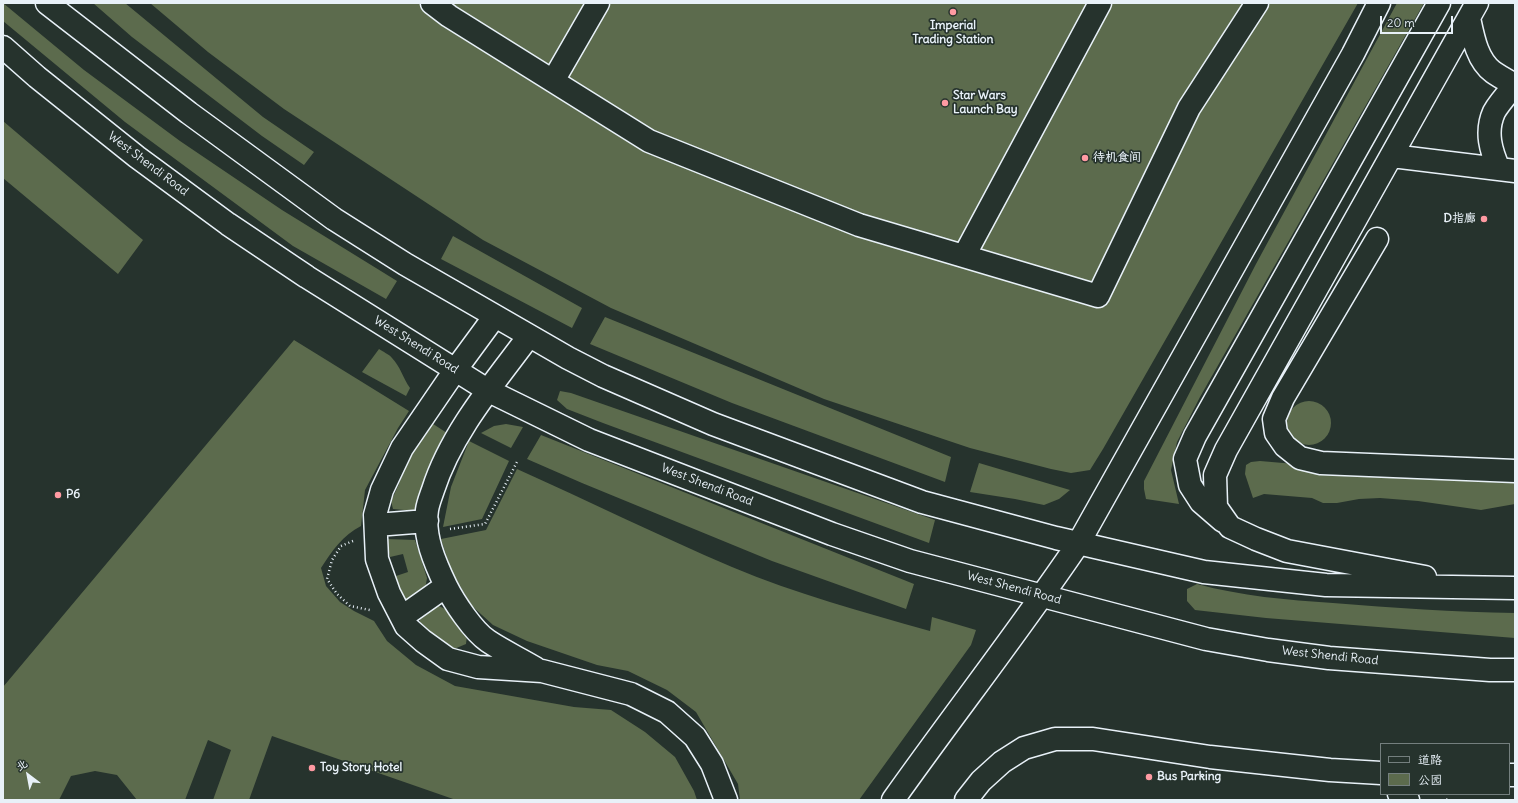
<!DOCTYPE html>
<html>
<head>
<meta charset="utf-8">
<style>
	body { margin:0 }
	#map { position:relative; width:1518px; height:803px; overflow:hidden; background:#26332d; font-family:Delius,"LXGW WenKai TC",sans-serif }
	canvas { display:block }
	.frame { position:absolute; inset:0; border:4px solid #e8f1f8; pointer-events:none }
	.legend { position:absolute; left:1380px; top:743px; width:130px; height:52px; box-sizing:border-box; background:#26332d; border:1px solid #747f7e; margin:0; padding:5px 7px; list-style:none; font-size:12px; color:#e8f1f8 }
	.legend li { display:flex; align-items:center; gap:8px; height:20px }
	.legend b { width:20px; border:1px solid #747f7e }
	.north { position:absolute; left:8px; top:755px; width:40px; height:40px; -webkit-text-stroke:3px #26332d; paint-order:stroke; rotate:328deg; font-size:11px; font-weight:700; line-height:16px; text-align:center; color:#e8f1f8 }
	.north::after { content:''; display:block; margin:auto; width:14px; height:18px; background:#e8f1f8; clip-path:polygon(50% 0,100% 100%,50% 72%,0 100%) }
	.scale { position:absolute; left:1380px; top:16px; width:73px; height:18px; box-sizing:border-box; border:2px solid #e8f1f8; border-top:0; padding-left:5px; font-size:12px; line-height:14px; white-space:nowrap; color:#e8f1f8; -webkit-text-stroke:3px #26332d; paint-order:stroke }
</style>
</head>
<body>
<div id="map">
<canvas width="1518" height="803"></canvas>
<div class="frame"></div>
<ul class="legend">
<li><b style="height:5px;background:#26332d"></b>道路</li>
<li><b style="height:11px;background:#5c6b4d"></b>公园</li>
</ul>
<div class="north">北</div>
<div class="scale">20 m</div>
</div>
<script>
const ctx = document.querySelector('canvas').getContext('2d');
ctx.lineJoin = 'round';
function paint(path, color) { ctx.fillStyle = color; ctx.fill(path, 'evenodd'); }
function stroke(path, color, width, dash) { ctx.strokeStyle = color; ctx.lineWidth = width; ctx.lineCap = dash ? 'butt' : 'round'; ctx.setLineDash(dash || []); ctx.stroke(path); }
function label(font, color, halo, rows, align = 'center') {
  ctx.font = font + ' Delius,"LXGW WenKai TC",sans-serif'; ctx.lineWidth = 3.5; ctx.setLineDash([]); ctx.textBaseline = 'middle'; ctx.strokeStyle = halo; ctx.fillStyle = color; for (const [text, x, y, turn = 0] of rows) {
    ctx.save(); ctx.translate(x, y); ctx.rotate((+turn || 0) * Math.PI / 180); ctx.textAlign = isNaN(turn) ? turn : align; if (halo) ctx.strokeText(text, 0, 0); ctx.fillText(text, 0, 0); ctx.restore();
  }
}
paint(new Path2D(`
	M3 3 84 70 180 141 282 210 397 281 386 299 293 246 125 122 3 21Z
	M93 3H125L263 117 314 152 304 165 262 136 132 37Z
	M150 3H1358L1103 449 1090 470 1071 473 1051 469 970 448 824 399 611 308 483 240 284 109 208 52Z
	M1397 3H1424L1200 397 1177 442 1171 470 1179 504 1146 499 1144 489V481L1256 264Z
	M3 121 143 240 118 274 3 178Z
	M453 236 582 308 572 328 441 259Z
	M605 317 951 457 945 482 732 403 590 344Z
	M294 340 409 411 398 428 365 490 361 526C343 535 332 551 321 568L326 586 340 602 354 611 374 621 387 641 416 665 455 686 574 707 611 710 645 732 675 757 694 791 697 800H456L272 736 249 800H213L231 750 208 740 185 800H137L117 775 95 771 71 776 59 800H3V687Z
	M379 349C383 352 389 354 392 358 400 366 403 378 410 388L406 396 362 372Z
	M560 391 571 393 935 520 929 543 603 423 567 409 557 400Z
	M1287 423a22 22 0 1 1 44 0a22 22 0 1 1-44 0Z
	M430 422 447 433C432 455 426 481 418 506L415 511 393 509 391 501C402 481 407 457 418 437 421 431 426 426 430 422Z
	M506 424 523 427 511 448 481 433 494 426Z
	M541 435 914 584 906 609 772 561 582 483 527 459Z
	M469 441 509 461 482 519 443 527 451 487Z
	M1260 461 1515 483V504L1481 510 1418 501 1380 498 1359 499 1337 503H1323L1312 498 1264 494 1253 498 1245 474 1246 465 1251 462Z
	M979 463 1070 490 1059 499 1044 505 1015 499 970 492Z
	M517 469C589 501 659 536 732 567 796 594 863 612 930 631L932 617 976 630 971 645 859 800H740L738 784 696 712 667 690 628 671 597 665 527 641 493 625 472 606 457 581 450 567 441 539 486 530Z
	M386 539 415 540 427 578 425 590 408 603 400 591 396 576 408 572 403 554 390 557Z
	M1197 584C1241 596 1287 600 1333 603 1393 608 1454 612 1515 613V638L1266 618 1195 610 1187 601V589Z
	M435 604 445 609 467 635 466 644 454 649 437 640 420 622 419 614Z`), '#5c6b4d');
const minor = new Path2D(`
	M47 3 189 113 308 200 334 219 405 264 568 358 603 376 713 424 922 502 1056 538 1204 572 1326 585 1515 588
	M432 3 449 16 649 141 859 225 1098 296 1189 108 1257 3
	M1469 18C1473 37 1477 60 1493 72 1500 77 1508 81 1515 85
	M3 47 37 77 137 157 228 224 307 277 489 391 589 440 832 534 910 561 1206 639 1268 650 1329 658 1490 670H1515
	M553 81 598 3
	M1392 156 1515 171
	M1499 169C1491 151 1485 132 1494 112 1499 103 1508 93 1515 85
	M1377 239 1283 398 1274 419 1276 433 1285 446 1300 458 1321 463 1515 471
	M964 256 1100 3
	M495 316 456 369 402 448 382 490 375 515 377 559 389 593 406 626 423 641 448 659 478 667 542 671 631 694 667 712 695 737 712 764 726 800
	M529 336C494 383 451 433 433 490 431 496 428 503 427 510 423 536 435 563 446 586 454 602 473 631 488 641 503 651 520 659 535 668
	M1223 521 1201 502 1190 485 1185 459 1195 436 1439 3
	M376 525 427 521
	M1425 577 1287 551 1256 539 1230 527 1216 507 1215 475 1226 450 1477 3
	M402 617 446 586
	M1509 775H1515
	M1399 794 1408 800
	M893 800C954 714 1019 631 1078 544L1353 54 1379 3
	M966 800 981 781 1002 762 1024 748 1055 739H1093L1210 757 1330 770 1381 773`);
stroke(minor, '#e8f1f8', 25);
stroke(new Path2D(`
	M450 529 485 524 518 460
	M353 541 341 546 332 560 327 579 337 594 350 606 370 610
	M1446 799 1447 800`), '#e8f1f8', 2.5, [1, 3]);
stroke(minor, '#26332d', 22);
for (const [x, y, r, color] of [
	[953,12,4,"#ff9aa2"],
	[945,103,4,"#ff9aa2"],
	[1085,158,4,"#ff9aa2"],
	[1484,219,4,"#ff9aa2"],
	[58,495,4,"#ff9aa2"],
	[312,768,4,"#ff9aa2"],
	[1149,777,4,"#ff9aa2"]
]) { const dot = new Path2D(); dot.arc(x, y, r, 0, 2 * Math.PI); ctx.fillStyle = color; ctx.fill(dot); stroke(dot, '#26332d', 1.5); }
label('bold 12px', '#e8f1f8', '#26332d', [
	["Imperial",953,26,"center"],
	["Trading Station",953,40,"center"],
	["Star Wars",953,96],
	["Launch Bay",953,110],
	["待机食间",1093,158],
	["D指廊",1476,219,"right"],
	["P6",66,495],
	["Toy Story Hotel",320,768],
	["Bus Parking",1157,777]
], 'left');
label('12px', '#e8f1f8', '#26332d', [
	["West Shendi Road",148,164,37],
	["West Shendi Road",416,345,32],
	["West Shendi Road",707,485,21],
	["West Shendi Road",1014,588,15],
	["West Shendi Road",1330,656,6]
]);
</script>
</body>
</html>
